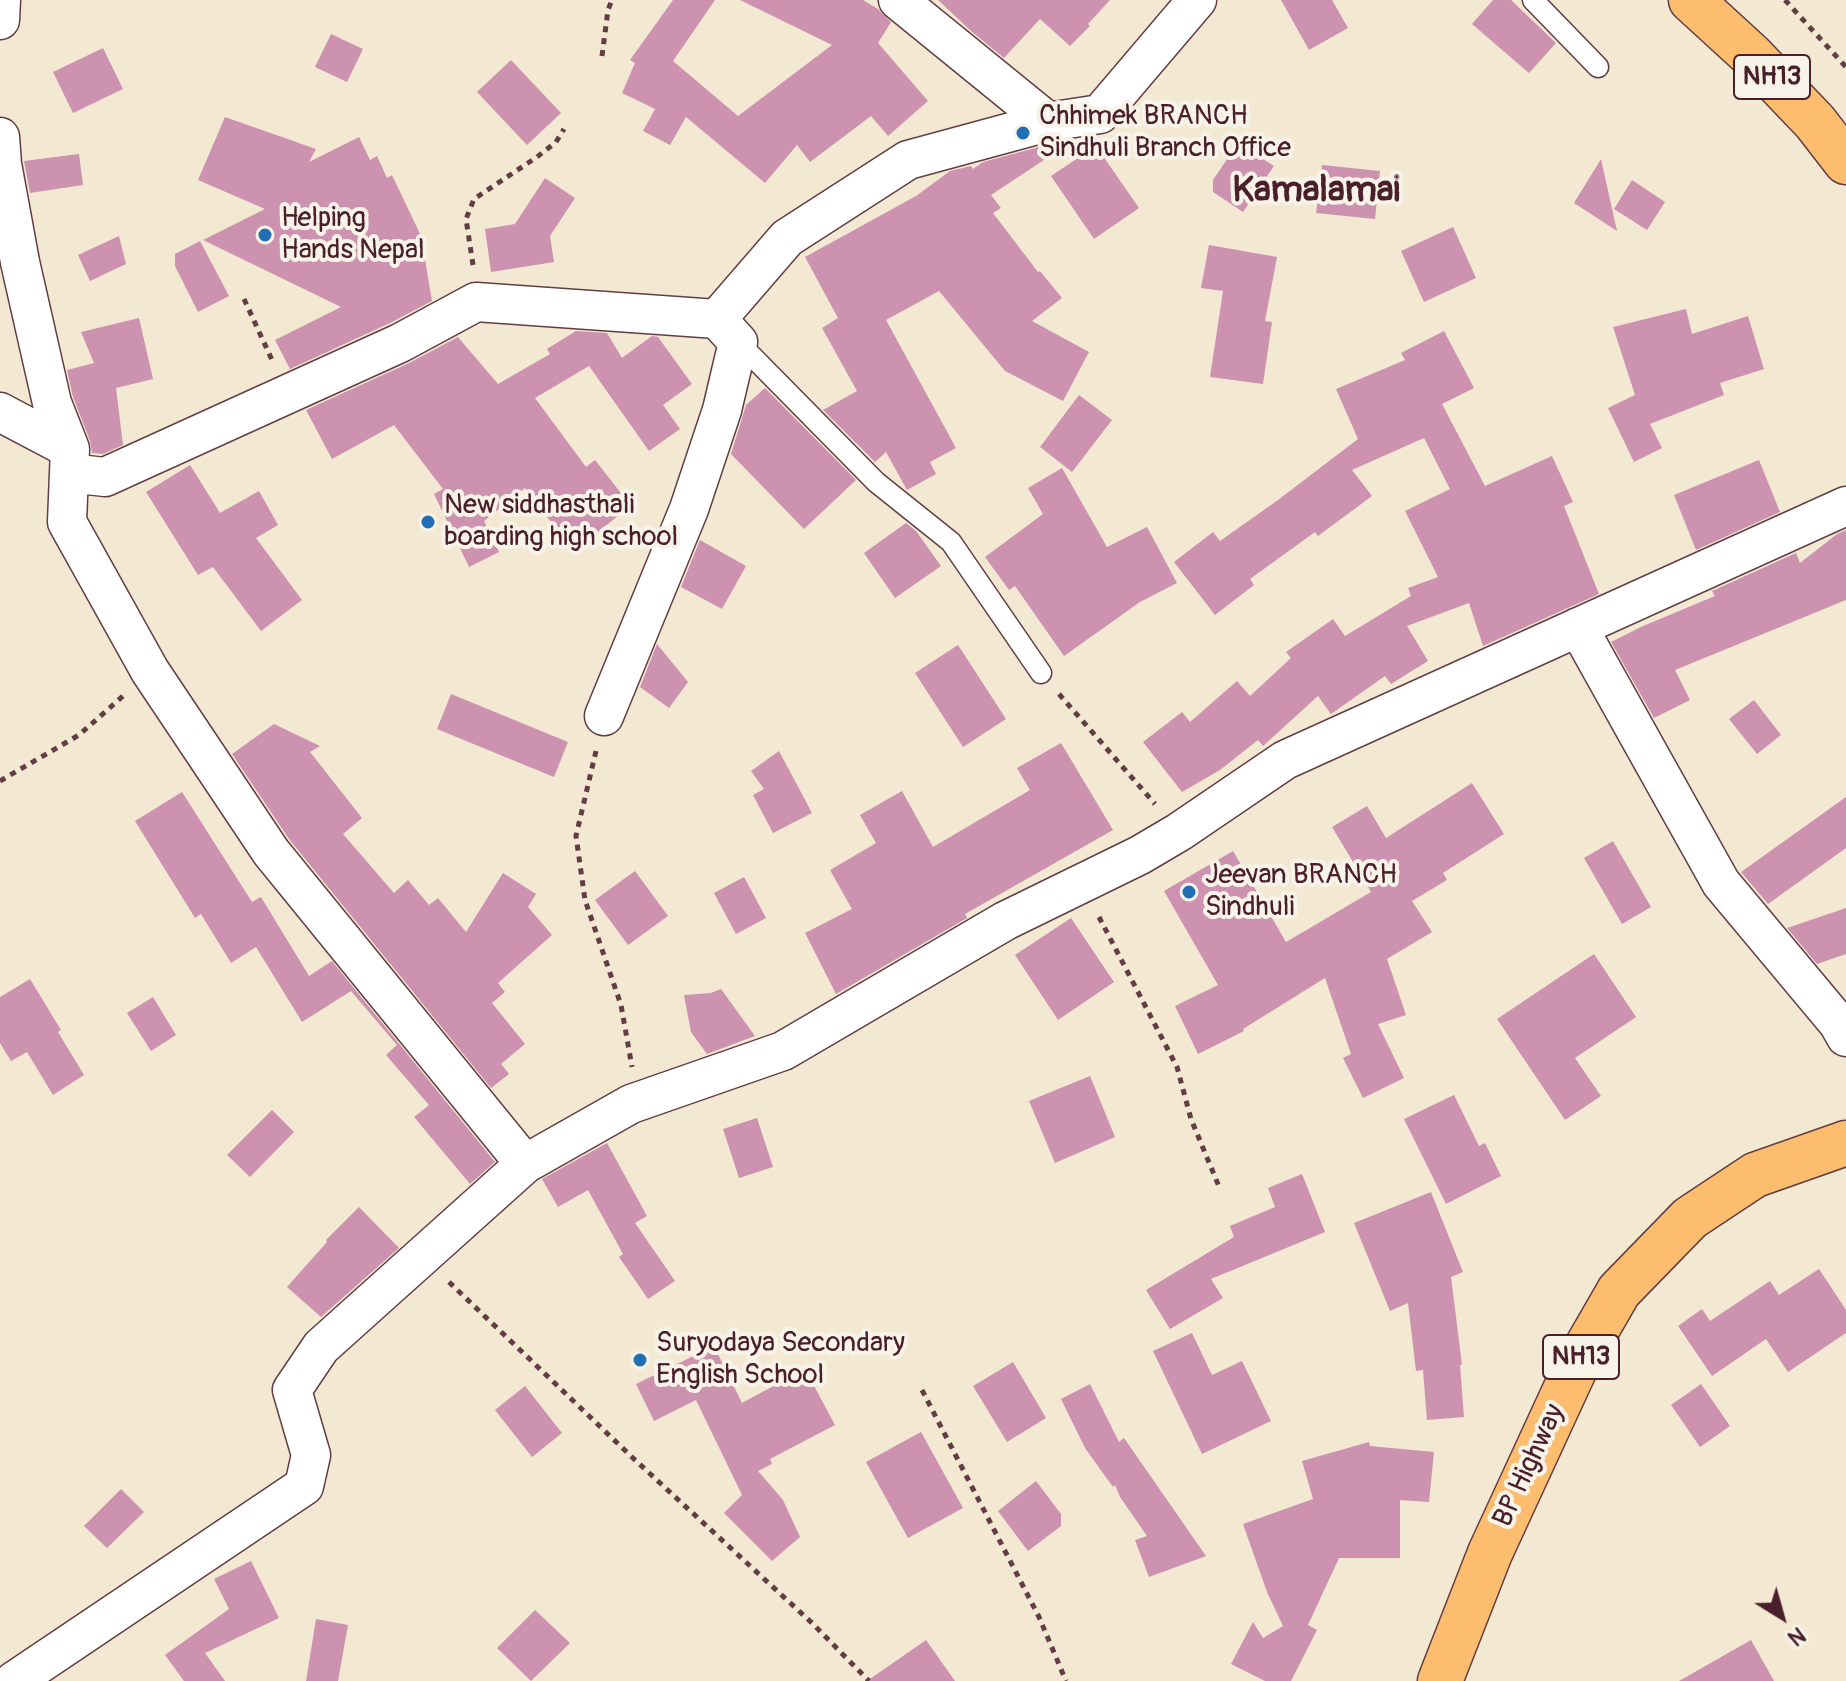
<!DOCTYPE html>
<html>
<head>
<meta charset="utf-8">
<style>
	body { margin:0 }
	#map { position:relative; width:1846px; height:1681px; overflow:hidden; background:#f3e8d2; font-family:Pangolin,sans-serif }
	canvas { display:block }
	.north { position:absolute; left:1742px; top:1577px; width:80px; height:80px; -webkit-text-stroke:6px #f7f3e8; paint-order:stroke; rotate:143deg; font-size:22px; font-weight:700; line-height:32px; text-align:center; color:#4a1f2b }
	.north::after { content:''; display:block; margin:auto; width:28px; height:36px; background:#4a1f2b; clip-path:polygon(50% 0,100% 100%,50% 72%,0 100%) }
</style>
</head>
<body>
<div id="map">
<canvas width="1846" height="1681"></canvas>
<div class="north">N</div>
</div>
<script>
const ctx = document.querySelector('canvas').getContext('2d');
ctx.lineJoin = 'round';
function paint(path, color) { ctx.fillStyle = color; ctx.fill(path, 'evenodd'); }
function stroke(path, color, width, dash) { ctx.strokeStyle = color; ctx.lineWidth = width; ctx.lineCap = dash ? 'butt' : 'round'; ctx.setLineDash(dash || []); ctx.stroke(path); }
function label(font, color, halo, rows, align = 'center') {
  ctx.font = font + ' Pangolin,sans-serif'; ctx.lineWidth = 8; ctx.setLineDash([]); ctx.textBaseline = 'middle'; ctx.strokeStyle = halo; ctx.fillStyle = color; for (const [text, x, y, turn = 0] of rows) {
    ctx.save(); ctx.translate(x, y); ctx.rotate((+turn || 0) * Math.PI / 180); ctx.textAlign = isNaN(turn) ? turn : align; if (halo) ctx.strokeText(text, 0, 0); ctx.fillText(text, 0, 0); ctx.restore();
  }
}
paint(new Path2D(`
	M673 0H715L673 61 738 116 832 45 740 0H863L878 9 891 22 878 43 928 101 888 136 871 116 810 162 797 145 765 183 686 117 670 145 643 131 655 109 622 93 635 63 630 60Z
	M938 0H1110L1088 24 1090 26 1070 46 1040 19 1004 58 971 31Z
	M1281 0H1332L1348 28 1309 50Z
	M1493 0H1511L1556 43 1529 73 1472 24Z
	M331 34 363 49 347 82 315 67Z
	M103 48 123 89 73 113 53 72Z
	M511 60 561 113 527 145 477 92Z
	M225 117 316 149 309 162 359 137 370 160 377 156 387 178 392 175 421 236 432 301 390 323 290 369 275 340 341 307 203 240 265 209 198 180Z
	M1238 143 1274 166 1243 212 1213 192V180Z
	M1096 146 1139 208 1094 239 1051 176Z
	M1039 147 1047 158 991 195 1001 208 993 213 1038 272 1040 271 1062 298 1032 321 1089 352 1063 401 1005 371 939 291 886 320 956 448 930 462 936 474 907 490 886 452 875 462 823 410 857 391 822 328 838 318 805 257 916 196 950 171 971 166 973 169 983 162Z
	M79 154 83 185 30 193 24 161Z
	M1601 159 1617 231 1574 203Z
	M1322 165 1380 171 1375 219 1316 213Z
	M545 178 575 198 550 236 554 262 491 272 485 229 515 224Z
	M1632 180 1665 202 1647 230 1614 209Z
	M1453 227 1476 278 1424 302 1401 251Z
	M119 236 126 264 90 281 78 255Z
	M200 241 229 296 198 312 175 266V254Z
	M1209 245 1277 257 1265 321 1272 322 1263 384 1210 377 1223 291 1201 288Z
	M1686 309 1692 334 1748 316 1764 369 1720 383 1724 395 1650 424 1662 448 1634 462 1608 408 1635 395 1613 327Z
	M139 318 153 379 116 388 123 445 103 454 92 453 90 441 73 397 67 370 94 363 81 332Z
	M576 331 607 333 622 358 652 336 658 337 692 384 663 405 680 429 649 451 589 366 535 398 586 467 595 460 631 506 573 551 525 488 484 521 499 552 469 567 434 494 443 489 394 425 332 459 306 410 409 363 458 337 498 384 550 354 547 349Z
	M1444 331 1474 388 1442 404 1485 486 1552 456 1573 502 1564 506 1599 594 1483 646 1469 603 1407 626 1428 661 1391 684 1385 676 1331 714 1318 696 1263 746 1258 740 1220 770 1182 792 1143 742 1182 712 1190 722 1237 681 1250 696 1291 658 1286 652 1333 619 1345 636 1411 596 1408 588 1438 577 1405 511 1450 489 1424 438 1352 470 1372 496 1318 536 1315 532 1250 579 1254 585 1215 615 1174 562 1213 532 1220 541 1278 500 1358 439 1336 389 1405 360 1401 353Z
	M765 388 856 480 804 529 731 454 746 405Z
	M1079 395 1112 420 1072 472 1040 447Z
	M1759 460 1780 512 1696 550 1674 495Z
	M190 465 220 513 259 491 278 525 256 538 302 600 261 631 213 567 198 575 146 492Z
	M1062 468 1107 547 1147 527 1177 583 1140 602 1064 656 1015 586 1009 590 985 557 1043 514 1028 488Z
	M906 523 916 531 941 566 895 598 864 553Z
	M1846 530V600L1675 670 1690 700 1654 718 1611 642 1643 626 1715 596 1712 591 1796 553 1800 563 1837 534Z
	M700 540 746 566 722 609 681 587Z
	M657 644 688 682 669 708 640 687Z
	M958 645 1006 719 963 747 915 673Z
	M451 694 568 742 554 777 437 729Z
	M1754 700 1781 735 1757 754 1729 719Z
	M274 724 320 746 310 752 362 818 343 834 394 893 408 880 429 905 438 898 466 932 503 873 536 894 528 907 552 935 498 983 505 992 492 1003 525 1044 501 1064 509 1074 491 1088 289 839 232 754Z
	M1061 743 1113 830 965 914 967 918 836 994 805 933 852 909 830 870 876 843 860 815 902 791 933 847 1030 790 1017 768Z
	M779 751 812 813 773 833 753 795 764 789 751 771Z
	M1472 783 1504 834 1443 873 1447 880 1412 901 1432 932 1387 959 1406 1015 1378 1024 1404 1078 1363 1098 1343 1058 1351 1054 1325 978 1243 1029 1244 1031 1198 1054 1175 1006 1218 985 1164 891 1233 851 1286 942 1371 892 1332 827 1367 806 1386 838Z
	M182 792 252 902 261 897 309 976 332 961 495 1162 470 1184 414 1117 429 1105 386 1055 397 1045 351 991 302 1022 256 947 231 963 201 914 195 918 135 821Z
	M1846 797V848L1768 904 1741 872Z
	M1613 841 1651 907 1622 924 1584 858Z
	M635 871 668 916 628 945 595 900Z
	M744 877 766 918 736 934 714 893Z
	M1846 908V954L1817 964 1787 928Z
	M1071 918 1114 982 1058 1020 1015 955Z
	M1594 954 1636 1017 1575 1058 1601 1096 1565 1120 1497 1019Z
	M30 979 61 1030 58 1032 84 1075 53 1095 27 1052 11 1061 0 1043V997Z
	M721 989 755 1036 707 1054 691 1032 684 995 711 993Z
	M153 997 176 1035 151 1051 127 1013Z
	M1090 1076 1115 1137 1055 1163 1029 1101Z
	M1454 1095 1479 1146 1485 1143 1501 1176 1446 1204 1404 1119Z
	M272 1110 294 1132 250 1177 227 1155Z
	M757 1118 773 1167 739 1178 723 1129Z
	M607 1143 647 1216 635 1223 675 1281 648 1299 619 1257 623 1254 588 1190 558 1207 542 1179Z
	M1302 1174 1325 1232 1211 1279 1223 1298 1170 1329 1146 1290 1234 1237 1230 1226 1275 1207 1268 1188Z
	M1431 1192 1463 1272 1451 1277 1462 1365H1460L1464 1417 1427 1420 1423 1370 1416 1371 1408 1303 1390 1311 1354 1223Z
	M359 1207 399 1248 321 1317 287 1287 327 1242 326 1240Z
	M1819 1269 1846 1310V1333L1788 1372 1766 1339 1712 1376 1678 1326 1702 1309 1710 1321 1770 1281 1779 1295Z
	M1192 1333 1212 1375 1242 1361 1271 1421 1202 1454 1153 1351Z
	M714 1346 742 1403 805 1369 835 1425 770 1459 772 1464 758 1471 783 1500 800 1537 772 1561 724 1513 742 1495 696 1400 654 1421 636 1384Z
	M1013 1362 1046 1418 1007 1442 973 1386Z
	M1090 1384 1119 1442 1124 1438 1206 1556 1149 1577 1135 1540 1147 1536 1120 1497 1115 1485 1113 1487 1085 1448 1061 1399Z
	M1701 1384 1730 1426 1700 1447 1671 1405Z
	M525 1386 562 1433 532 1457 495 1410Z
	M921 1432 963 1508 908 1538 866 1462Z
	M1369 1442 1370 1446 1434 1452 1429 1502 1400 1500V1558H1339L1308 1625 1317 1630 1291 1681H1265L1231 1664 1253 1622 1263 1638 1283 1626 1267 1592 1243 1524 1313 1499 1302 1461Z
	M1036 1481 1061 1514V1526L1028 1551 998 1511Z
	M121 1489 144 1512 107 1548 84 1526Z
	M251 1561 279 1618 205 1653 225 1681H184L165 1655 229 1609 214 1579Z
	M535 1610 570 1643 531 1681 497 1648Z
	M316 1619 348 1625 338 1681H306Z
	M926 1640 955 1681H867Z
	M1751 1640 1774 1681H1679Z`), '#cc92b0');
const service = new Path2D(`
	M1533 0 1598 67
	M738 342 876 482 951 542 1041 673`);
const minor = new Path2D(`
	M898 0 1048 122
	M0 20 1 0
	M0 137 2 164 20 262 52 403 70 449
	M0 412 70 449 67 522 150 671 271 852 525 1164
	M69 473 105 477 400 343 476 302 717 319 787 238 908 160 1048 122 1100 114 1197 0
	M1578 627 1721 883 1838 1023 1846 1037
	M604 716 689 509 722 410 738 342 717 319
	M14 1681 304 1486 311 1455 292 1390 321 1347 525 1164 631 1104 783 1051 1005 921 1140 855 1179 832 1285 760 1846 506`);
const trunk = new Path2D(`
	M1691 0 1751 55 1815 122 1846 162
	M1440 1681 1490 1553 1578 1362 1619 1291 1690 1218 1755 1175 1846 1143`);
stroke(service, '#633d44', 23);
stroke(minor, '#633d44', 41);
stroke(trunk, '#633d44', 47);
stroke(new Path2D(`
	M1785 0 1846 67
	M602 56 608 10 612 0
	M473 265 466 219 474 199 537 157 556 142 564 129
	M244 299 272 360
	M1059 694 1155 804
	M596 751 576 836 585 900 621 1005 632 1067
	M0 781 79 735 123 696
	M1099 917 1177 1067 1191 1119 1220 1189
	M449 1282 634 1459 812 1623 869 1681
	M922 1390 1039 1617 1066 1681`), '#633d44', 5, [6, 6]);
stroke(service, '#fff', 20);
stroke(minor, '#fff', 38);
stroke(trunk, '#fcbd6f', 44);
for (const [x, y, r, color] of [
	[1023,133,8,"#1f6fb2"],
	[265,235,8,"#1f6fb2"],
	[428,522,8,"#1f6fb2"],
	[1189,892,8,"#1f6fb2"],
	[640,1360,8,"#1f6fb2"]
]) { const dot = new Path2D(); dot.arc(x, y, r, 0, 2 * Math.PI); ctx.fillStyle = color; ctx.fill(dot); stroke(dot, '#f7f3e8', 3); }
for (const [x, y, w] of [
	[1772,77,76],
	[1581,1357,76]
]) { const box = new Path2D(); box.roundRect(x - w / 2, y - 22, w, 44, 6); ctx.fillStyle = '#f7f3e8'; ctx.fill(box); stroke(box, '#4a1f2b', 2); }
label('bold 26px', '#4a1f2b', null, [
	["NH13",1772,77],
	["NH13",1581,1357]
]);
label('28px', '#4a1f2b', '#f7f3e8', [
	["Chhimek BRANCH",1039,117],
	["Sindhuli Branch Office",1039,149],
	["Helping",281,219],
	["Hands Nepal",281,251],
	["New siddhasthali",444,506],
	["boarding high school",444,538],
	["Jeevan BRANCH",1205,876],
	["Sindhuli",1205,908],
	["Suryodaya Secondary",656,1344],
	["English School",656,1376]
], 'left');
label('28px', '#4a1f2b', '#f7f3e8', [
	["BP Highway",1530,1466,-65]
]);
label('bold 36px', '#4a1f2b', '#f7f3e8', [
	["Kamalamai",1316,192]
]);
</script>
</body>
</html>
